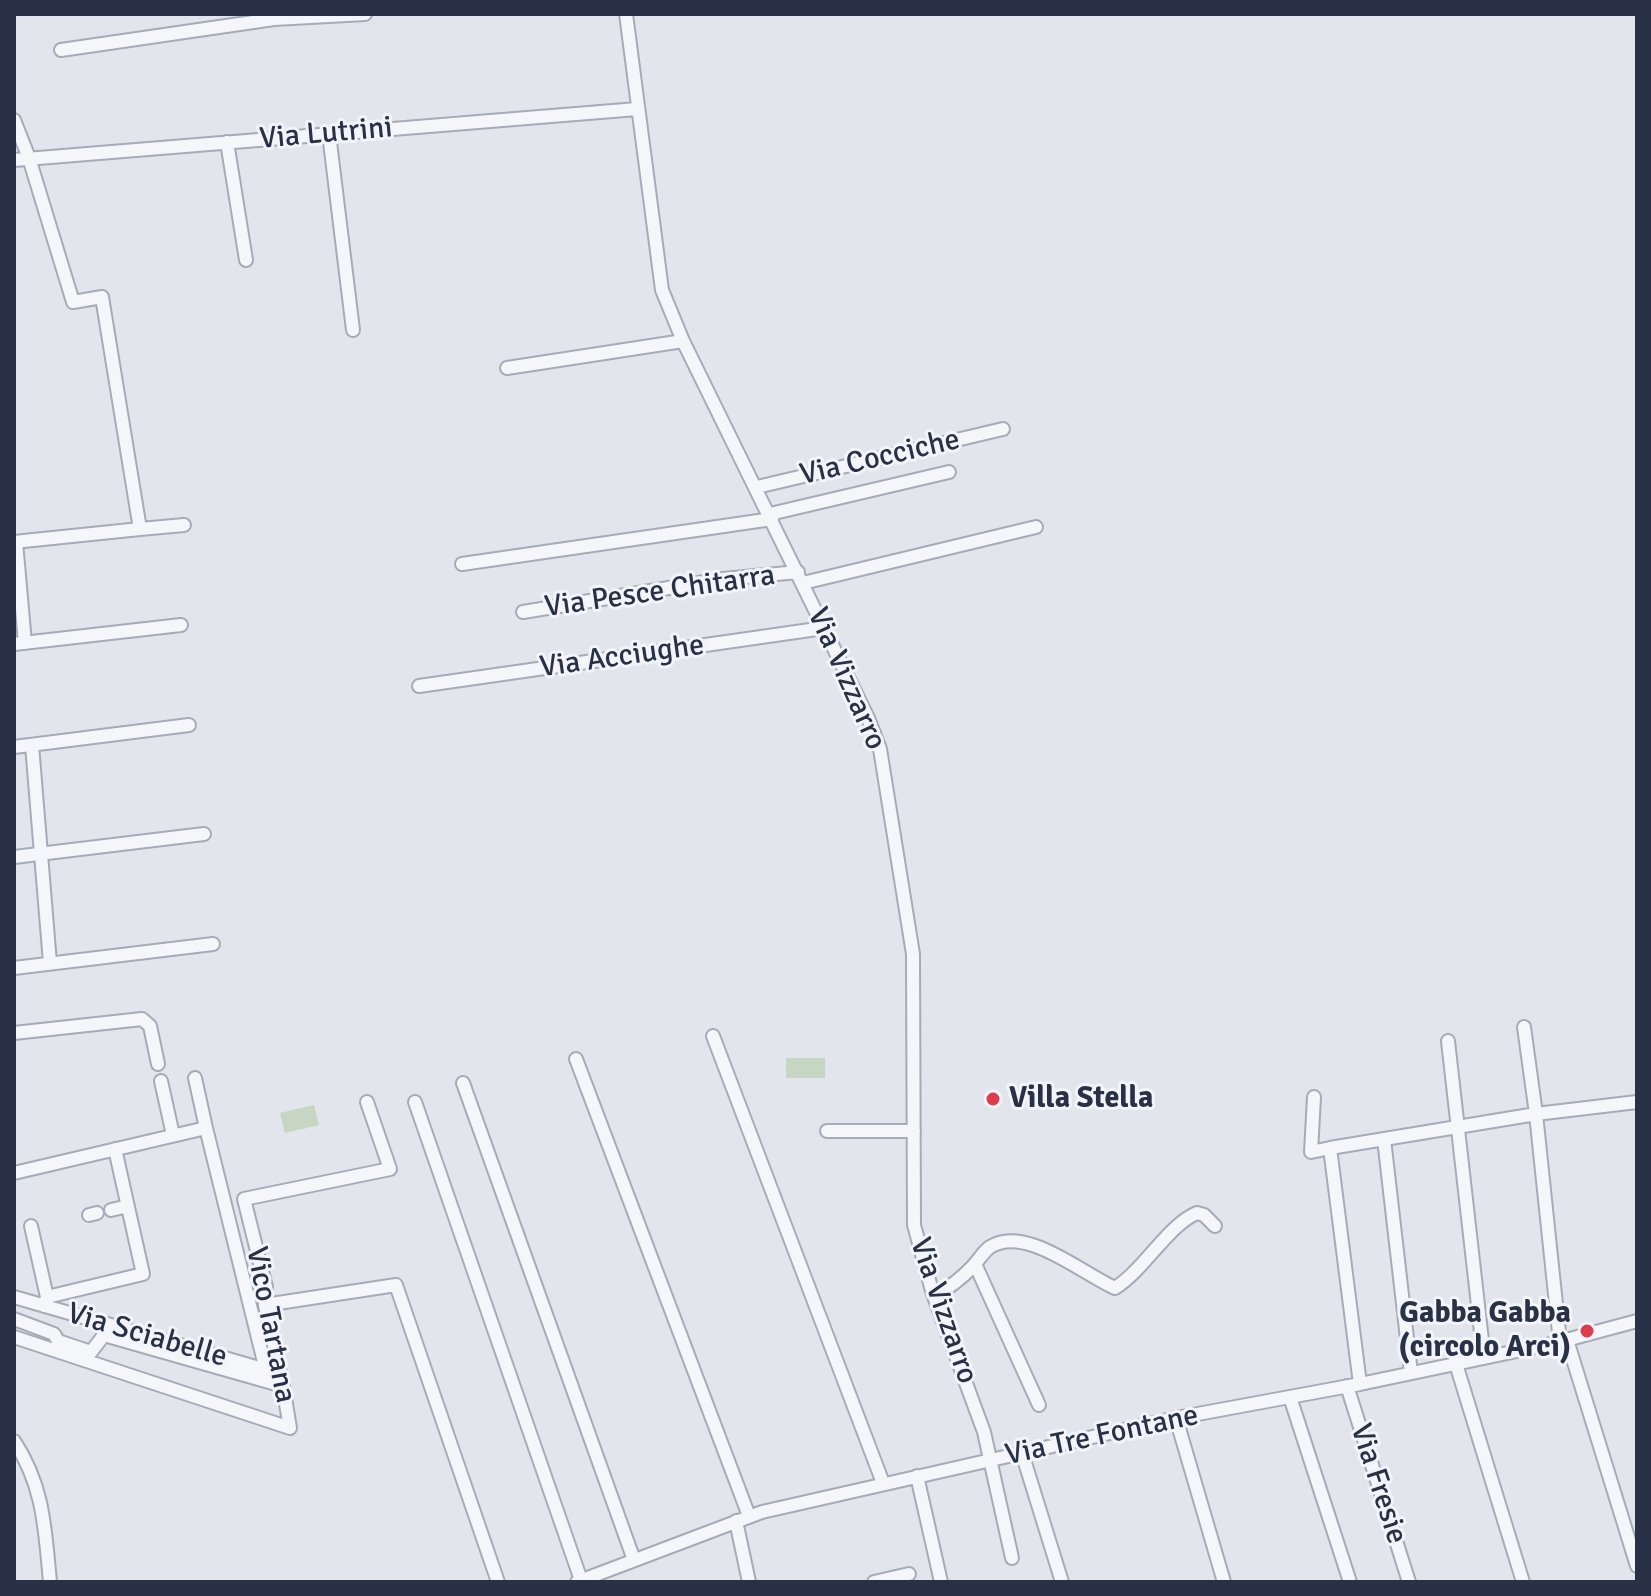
<!DOCTYPE html>
<html>
<head>
<meta charset="utf-8">
<style>
	body { margin:0 }
	#map { position:relative; width:1651px; height:1596px; overflow:hidden; background:#e2e5ec; font-family:Signika,sans-serif }
	canvas { display:block }
	.frame { position:absolute; inset:0; border:16px solid #283145; pointer-events:none }
</style>
</head>
<body>
<div id="map">
<canvas width="1651" height="1596"></canvas>
<div class="frame"></div>
</div>
<script>
const ctx = document.querySelector('canvas').getContext('2d');
ctx.lineJoin = 'round';
function paint(path, color) { ctx.fillStyle = color; ctx.fill(path, 'evenodd'); }
function stroke(path, color, width, dash) { ctx.strokeStyle = color; ctx.lineWidth = width; ctx.lineCap = dash ? 'butt' : 'round'; ctx.setLineDash(dash || []); ctx.stroke(path); }
function label(font, color, halo, rows, align = 'center') {
  ctx.font = font + ' Signika,sans-serif'; ctx.lineWidth = 6; ctx.setLineDash([]); ctx.textBaseline = 'middle'; ctx.strokeStyle = halo; ctx.fillStyle = color; for (const [text, x, y, turn = 0] of rows) {
    ctx.save(); ctx.translate(x, y); ctx.rotate((+turn || 0) * Math.PI / 180); ctx.textAlign = isNaN(turn) ? turn : align; if (halo) ctx.strokeText(text, 0, 0); ctx.fillText(text, 0, 0); ctx.restore();
  }
}
paint(new Path2D(`
	M786 1058H825V1078H786Z
	M314 1105 319 1125 285 1133 280 1113Z`), '#c6d6c2');
const minor = new Path2D(`
	M626 14 662 290 683 341 868 718 880 749 913 954 914 1225 932 1291 984 1432 1012 1558
	M61 50 274 19 365 14
	M14 120 29 158 73 302 102 297 140 529 14 542
	M329 134 353 330
	M227 142 246 260
	M14 160 637 109
	M507 368 683 341
	M757 487 1003 429
	M770 514 949 472
	M140 529 184 525
	M16 542 25 643
	M462 564 772 519
	M803 583 1036 527
	M523 612 723 579 798 572
	M14 644 181 625
	M419 686 824 628
	M32 745 50 963
	M14 747 189 725
	M14 857 204 834
	M14 968 213 944
	M1524 1027 1536 1114 1560 1342
	M14 1033 142 1019 150 1026 158 1064
	M713 1036 883 1483
	M1448 1041 1484 1358
	M576 1059 749 1516
	M195 1078 206 1128
	M161 1081 173 1135
	M463 1083 634 1560
	M1314 1097 1311 1152 1330 1148 1360 1384
	M415 1102 581 1580
	M827 1131H914
	M1384 1139 1411 1373
	M1330 1148 1536 1114 1637 1102
	M14 1173 206 1128 266 1370 14 1297
	M111 1210 128 1206
	M89 1215 97 1213
	M31 1226 47 1297
	M975 1264 1039 1405
	M934 1296C949 1288 962 1278 973 1266 979 1260 983 1252 990 1247 1025 1224 1084 1275 1115 1288 1144 1270 1168 1225 1197 1213L1204 1215 1215 1226
	M265 1305 396 1285 498 1582
	M44 1306 47 1297 143 1274 115 1149
	M14 1319 54 1334 58 1341 91 1352 104 1335 283 1386
	M14 1337 290 1428 283 1386 265 1305 266 1287 244 1199 390 1169 367 1102
	M1567 1340 1637 1566
	M1456 1364 1523 1582
	M1347 1386 1409 1582
	M1290 1397 1350 1582
	M1176 1418 1224 1582
	M14 1441C44 1486 45 1530 50 1582
	M1022 1453 1062 1582
	M917 1476 941 1582
	M736 1521 749 1582
	M577 1582 762 1512 1176 1418 1360 1384 1555 1343 1637 1321
	M874 1582 909 1574`);
stroke(minor, '#a6abb7', 16);
stroke(minor, '#f5f6f9', 12);
for (const [x, y, r, color] of [
	[993,1099,8,"#dc3c4c"],
	[1587,1331,8,"#dc3c4c"]
]) { const dot = new Path2D(); dot.arc(x, y, r, 0, 2 * Math.PI); ctx.fillStyle = color; ctx.fill(dot); stroke(dot, '#f2f4f9', 3); }
label('30px', '#283145', '#f2f4f9', [
	["Via Lutrini",326,134,-5],
	["Via Cocciche",880,458,-13],
	["Via Pesce Chitarra",660,592,-8],
	["Via Acciughe",622,657,-8],
	["Via Vizzarro",846,679,66],
	["Via Vizzarro",943,1311,71],
	["Vico Tartana",270,1325,79],
	["Via Sciabelle",147,1336,16],
	["Via Tre Fontane",1102,1436,-12],
	["Via Fresie",1378,1484,72]
]);
label('bold 30px', '#283145', '#f2f4f9', [
	["Villa Stella",1009,1099],
	["Gabba Gabba",1571,1314,"right"],
	["(circolo Arci)",1571,1348,"right"]
], 'left');
</script>
</body>
</html>
